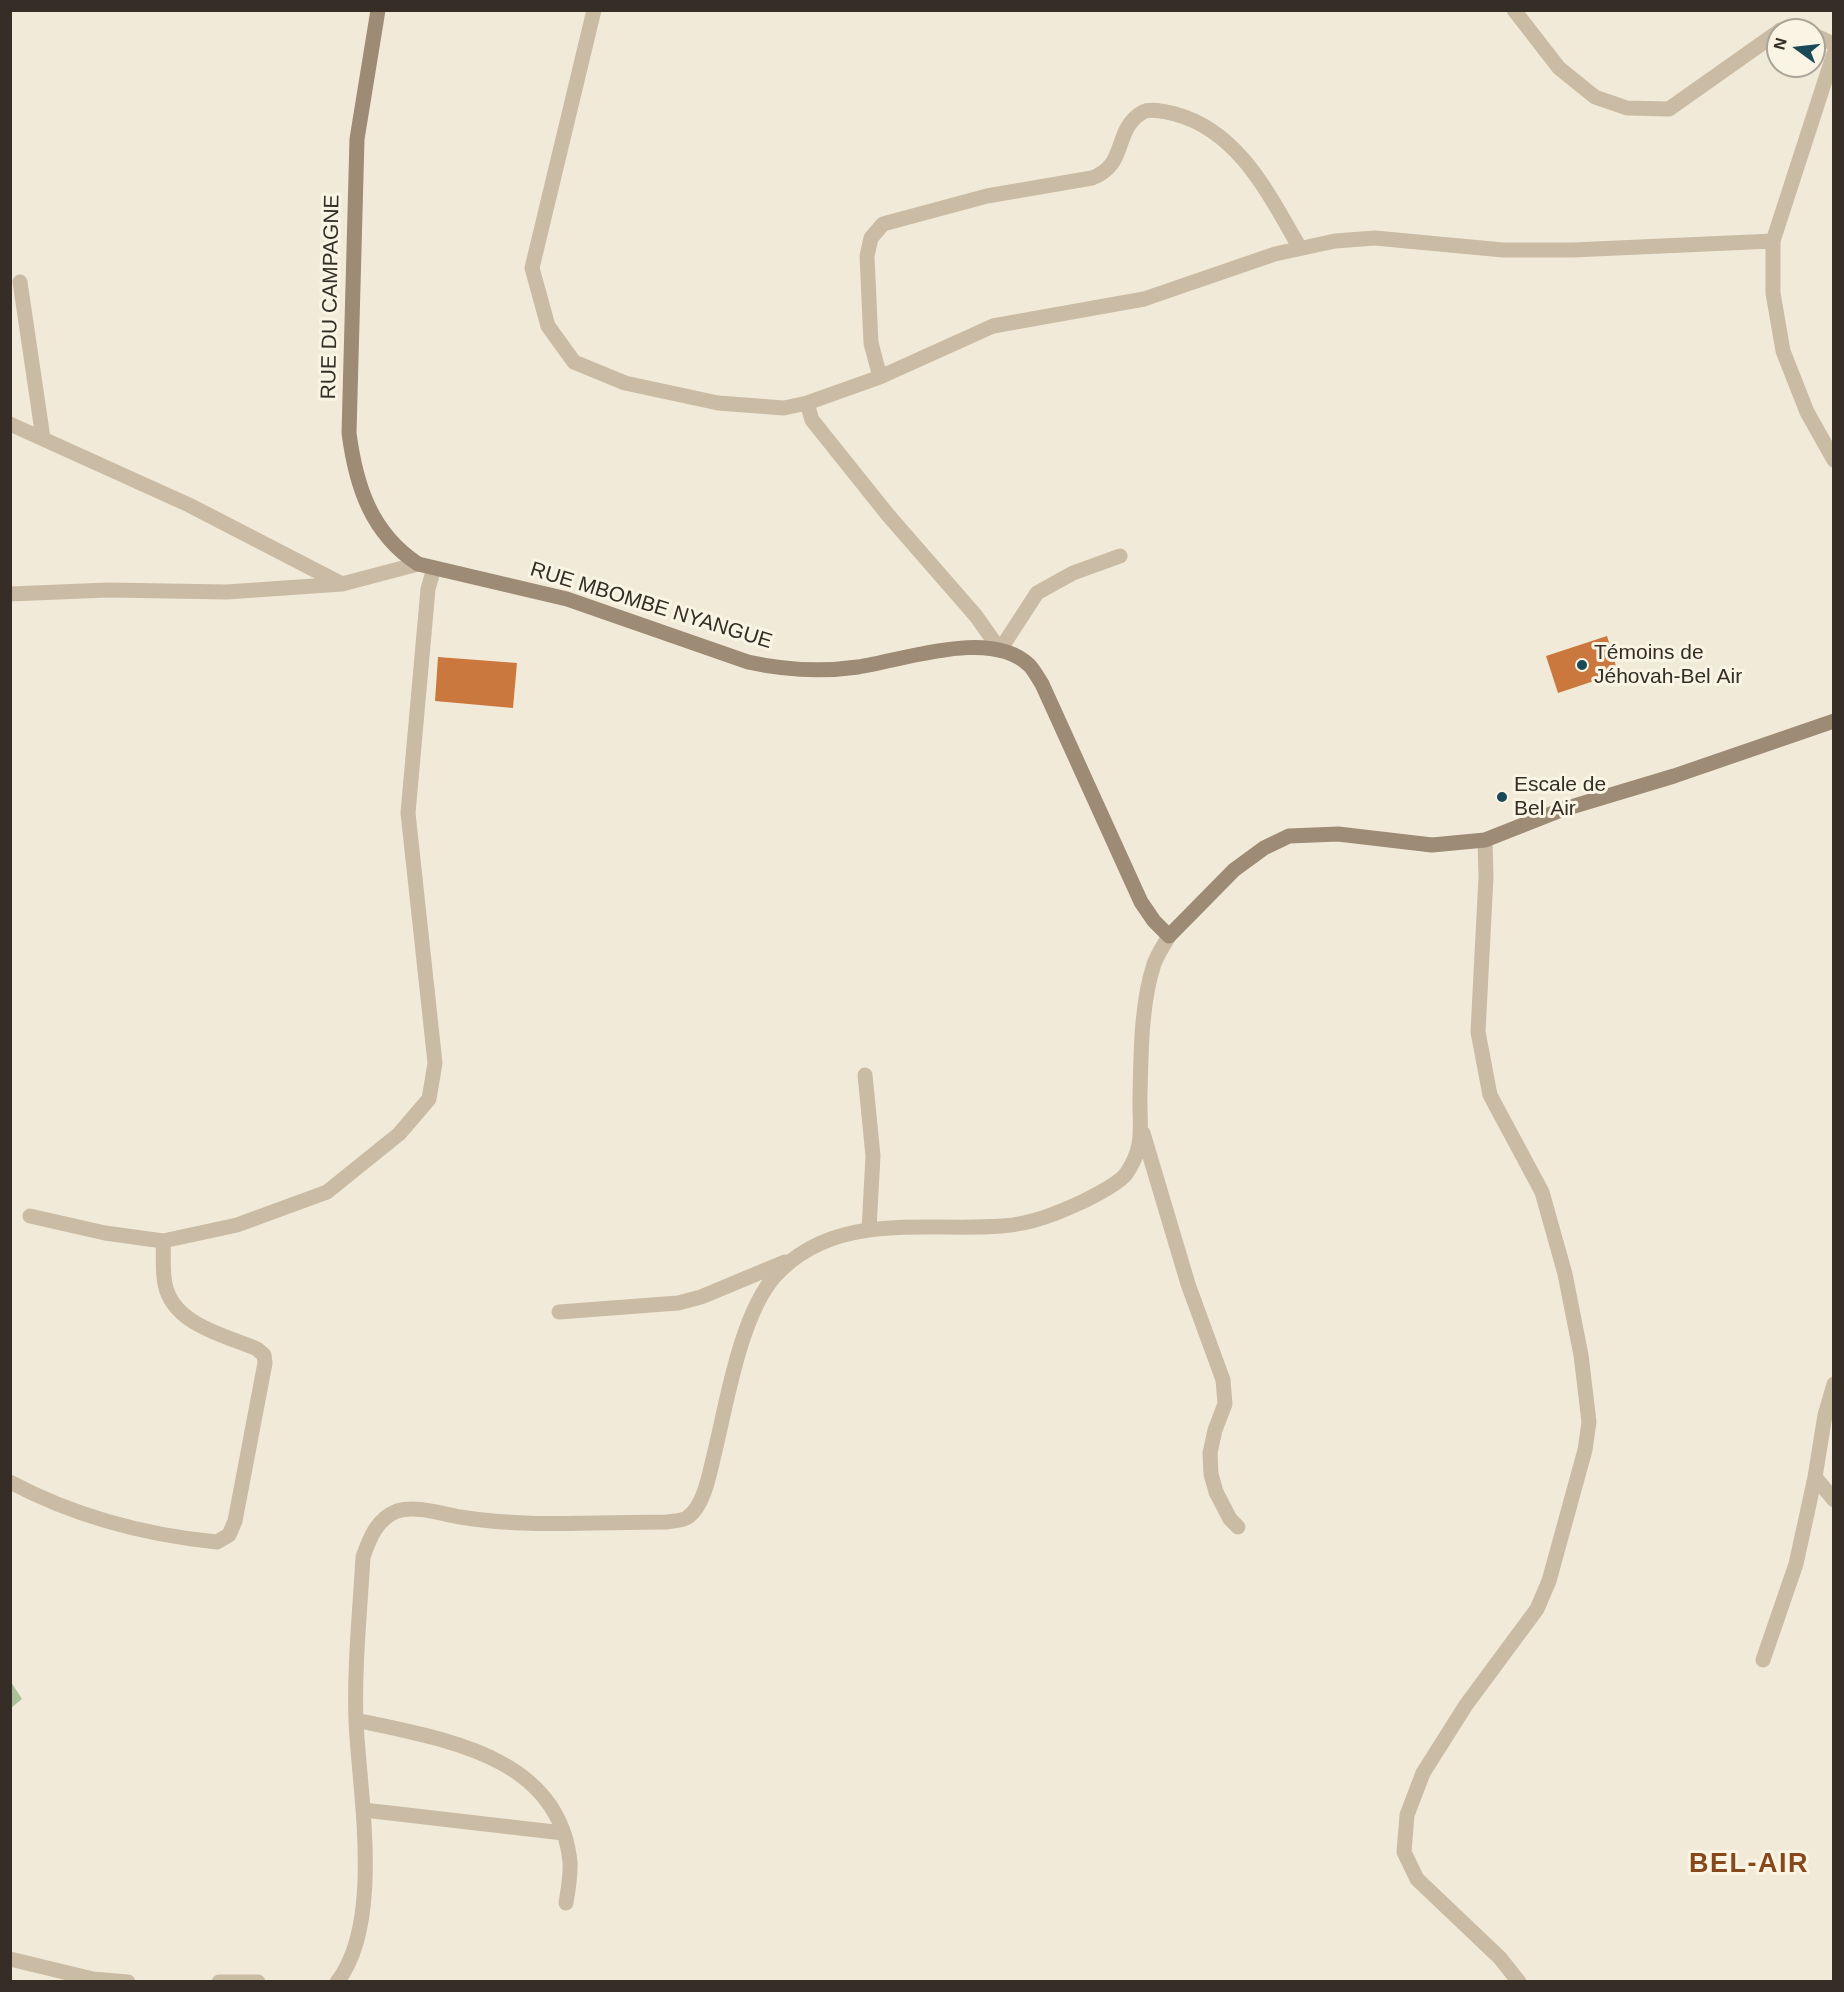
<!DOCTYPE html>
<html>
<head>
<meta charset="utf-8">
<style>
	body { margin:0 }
	#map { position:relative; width:1844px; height:1992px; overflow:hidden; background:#f2ead8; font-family:Arial,sans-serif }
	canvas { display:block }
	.frame { position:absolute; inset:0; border:12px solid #352d26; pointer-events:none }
	.north { position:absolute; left:1766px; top:18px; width:60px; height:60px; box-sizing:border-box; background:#faf4e4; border:2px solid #aba498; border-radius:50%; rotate:285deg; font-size:16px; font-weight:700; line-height:24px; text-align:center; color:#352d26 }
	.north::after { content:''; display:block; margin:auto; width:21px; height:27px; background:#1a4958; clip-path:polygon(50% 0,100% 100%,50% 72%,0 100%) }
</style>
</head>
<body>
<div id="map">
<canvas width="1844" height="1992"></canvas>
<div class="frame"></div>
<div class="north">N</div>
</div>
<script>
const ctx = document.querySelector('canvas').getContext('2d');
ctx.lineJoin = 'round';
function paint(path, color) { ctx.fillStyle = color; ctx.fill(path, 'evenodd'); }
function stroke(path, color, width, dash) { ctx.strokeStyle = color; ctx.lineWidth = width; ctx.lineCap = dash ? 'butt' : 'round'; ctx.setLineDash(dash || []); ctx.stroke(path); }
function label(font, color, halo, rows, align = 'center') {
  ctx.font = font + ' Arial,sans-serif'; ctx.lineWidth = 6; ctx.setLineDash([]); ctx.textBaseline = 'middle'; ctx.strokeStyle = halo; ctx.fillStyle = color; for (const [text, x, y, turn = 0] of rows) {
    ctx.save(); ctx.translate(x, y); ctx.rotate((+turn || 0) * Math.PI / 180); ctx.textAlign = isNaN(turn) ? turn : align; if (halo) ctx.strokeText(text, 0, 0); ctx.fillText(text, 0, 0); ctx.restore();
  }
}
paint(new Path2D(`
	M11 1682 22 1699 11 1708H10Z`), '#acc198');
paint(new Path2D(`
	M1607 636 1618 673 1558 693 1546 656Z
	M438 657 517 663 513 708 435 701Z`), '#ca783e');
stroke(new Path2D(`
	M594 10 532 268 548 326 574 362 625 383 718 403 784 408 807 403 880 377 993 326 1144 299 1275 254 1335 241 1375 238 1503 250H1573L1773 241
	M1514 10 1559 68 1595 97 1627 108 1669 109 1778 32
	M1780 30H1803
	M1814 35 1834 44
	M1834 53 1773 241V293L1783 351 1807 412 1834 460
	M20 282 43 438
	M880 377 871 343 867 256 871 238 883 224 987 196 1092 178C1129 164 1112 130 1143 112 1151 108 1166 112 1175 114 1239 131 1269 195 1300 248
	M807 403 812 420 888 515 976 616 1000 650 1037 593 1073 573 1120 556
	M10 424 189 505 342 584
	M10 594 108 590 227 592 342 584 418 564
	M1485 840 1486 877 1478 1032 1490 1095 1542 1192 1565 1274 1581 1355 1589 1422 1585 1450 1549 1581 1537 1609 1466 1705 1423 1773 1407 1815 1404 1852 1417 1879 1500 1958 1519 1982
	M865 1075 873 1156 869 1229
	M1143 1133 1188 1284 1223 1380 1225 1404 1215 1430 1210 1453 1211 1474 1216 1492 1230 1519 1238 1527
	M30 1216 105 1233 163 1241 237 1225 327 1192 399 1134 429 1099 435 1063 408 813 428 589 434 568
	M559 1312 678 1303 701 1297 785 1262
	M1834 1384 1825 1415 1815 1477 1834 1500
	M10 1482C74 1516 145 1535 217 1542L229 1535 235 1521 265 1363 264 1355 257 1349C225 1335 173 1325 165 1284 162 1270 164 1255 163 1241
	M1763 1660 1796 1564 1815 1477
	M356 1720C441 1739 559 1754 570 1862 571 1875 568 1890 566 1903
	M364 1810 563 1833
	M10 1959 93 1979 128 1982
	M219 1982H258
	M337 1982C384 1922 359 1792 356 1721 354 1667 360 1611 363 1557 370 1537 377 1519 397 1511 416 1505 442 1514 460 1517 527 1528 598 1522 666 1522 672 1521 683 1521 688 1517 705 1505 710 1470 715 1451 727 1401 741 1314 775 1276 835 1210 924 1232 1002 1226 1032 1224 1058 1213 1084 1201 1096 1195 1118 1184 1126 1174 1146 1145 1139 1126 1140 1095 1141 1054 1141 1003 1154 964 1157 955 1164 945 1169 936`), '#cabca4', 15);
stroke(new Path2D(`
	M378 10 357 139 349 433C356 486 371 533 418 564L567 599 748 662C784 670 822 672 858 667 905 660 990 628 1029 665 1034 670 1038 678 1042 684L1141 902 1154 921 1169 936 1234 870 1264 848 1289 836 1338 834 1432 845 1485 840 1561 810 1674 776 1834 721`), '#9e8b75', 15);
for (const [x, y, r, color] of [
	[1582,665,6,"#1a4958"],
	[1502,797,6,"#1a4958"]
]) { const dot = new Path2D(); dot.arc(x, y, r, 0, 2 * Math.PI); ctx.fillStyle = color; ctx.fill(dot); stroke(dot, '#faf4e4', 2); }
label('21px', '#352d26', '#faf4e4', [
	["RUE DU CAMPAGNE",331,297,-89],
	["RUE MBOMBE NYANGUE",651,606,17]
]);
label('21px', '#352d26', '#faf4e4', [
	["Témoins de",1594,653],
	["Jéhovah-Bel Air",1594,677],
	["Escale de",1514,785],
	["Bel Air",1514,809]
], 'left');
ctx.letterSpacing = '1.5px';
label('bold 27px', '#87481c', '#faf4e4', [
	["BEL-AIR",1749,1865]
]);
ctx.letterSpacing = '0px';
</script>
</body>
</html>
